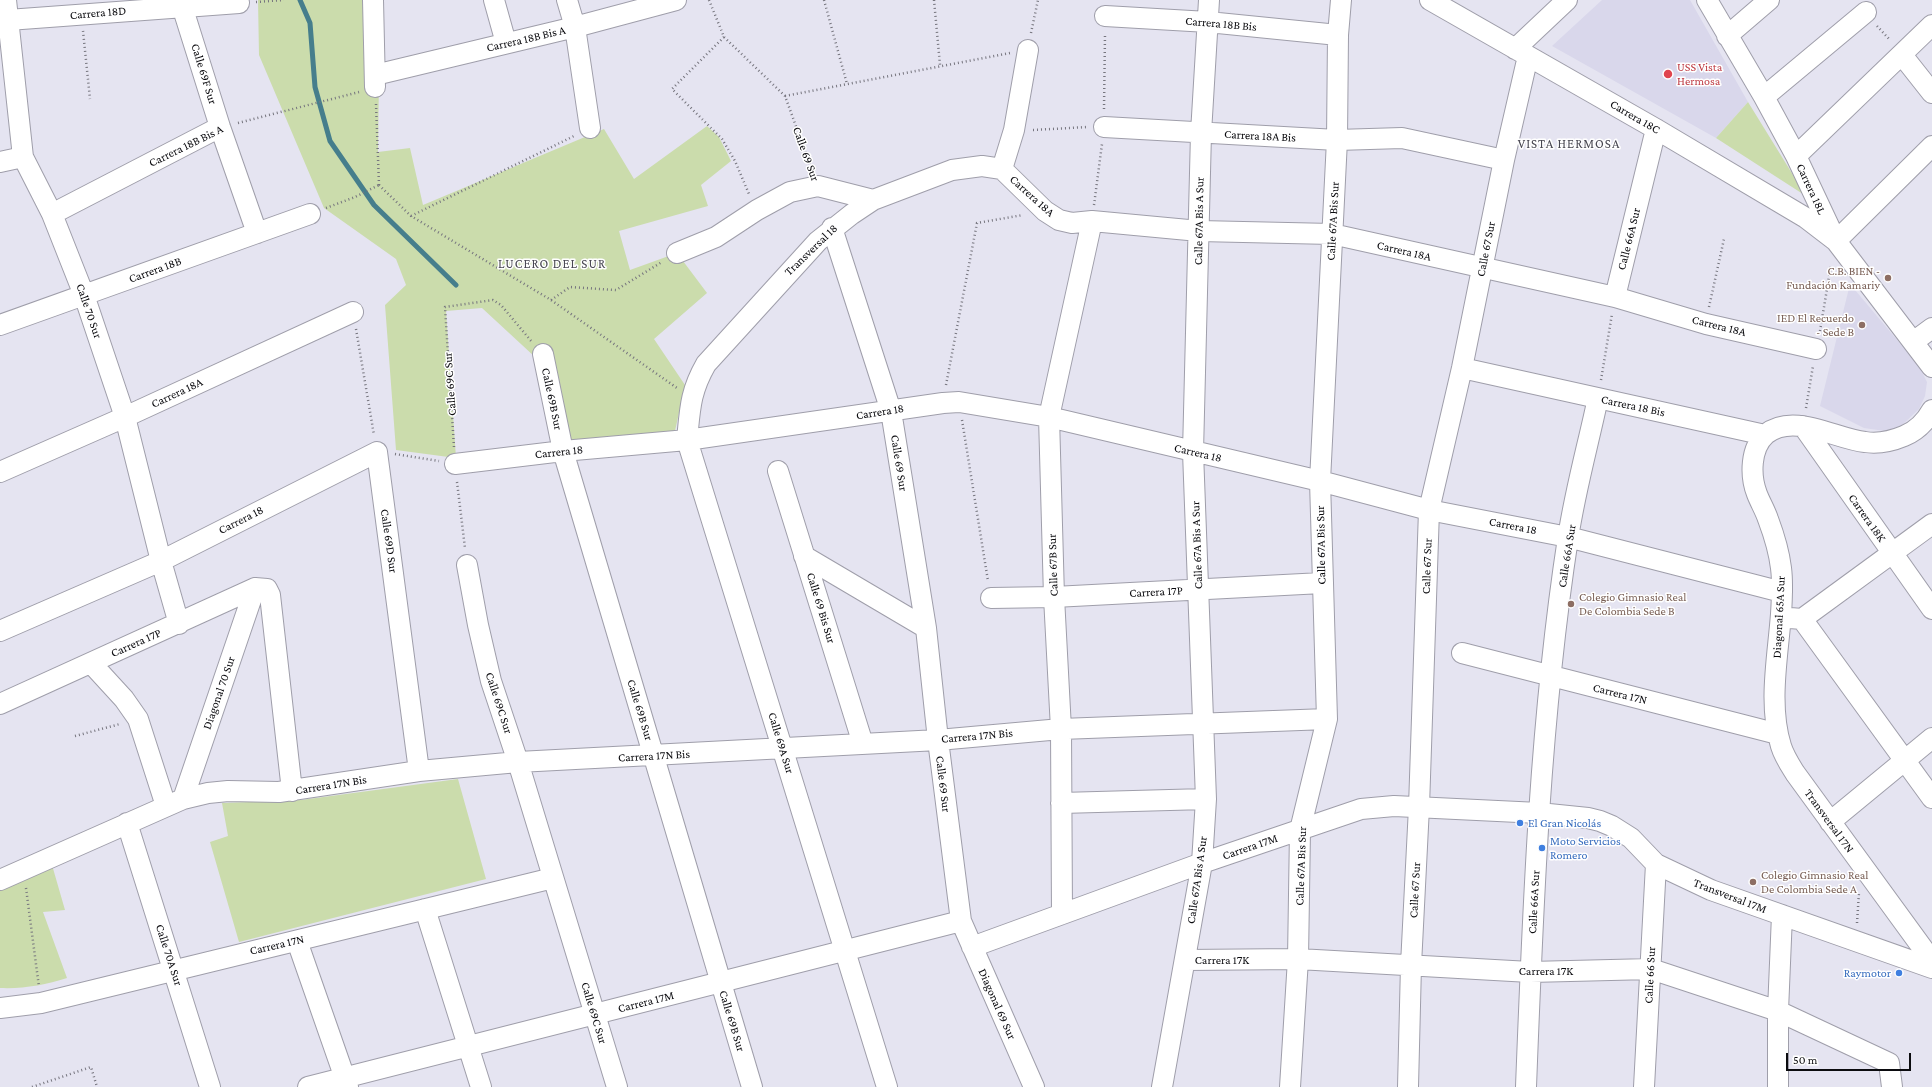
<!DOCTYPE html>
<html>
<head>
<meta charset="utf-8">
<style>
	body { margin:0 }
	#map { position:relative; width:1932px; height:1087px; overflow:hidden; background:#e5e4f1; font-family:"Crimson Pro",serif }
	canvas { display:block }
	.scale { position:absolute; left:1786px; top:1053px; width:125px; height:18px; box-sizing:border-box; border:2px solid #0b0b0f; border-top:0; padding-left:5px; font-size:12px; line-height:14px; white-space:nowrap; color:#0b0b0f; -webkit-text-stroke:3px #fff; paint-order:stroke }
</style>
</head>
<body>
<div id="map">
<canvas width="1932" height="1087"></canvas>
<div class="scale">50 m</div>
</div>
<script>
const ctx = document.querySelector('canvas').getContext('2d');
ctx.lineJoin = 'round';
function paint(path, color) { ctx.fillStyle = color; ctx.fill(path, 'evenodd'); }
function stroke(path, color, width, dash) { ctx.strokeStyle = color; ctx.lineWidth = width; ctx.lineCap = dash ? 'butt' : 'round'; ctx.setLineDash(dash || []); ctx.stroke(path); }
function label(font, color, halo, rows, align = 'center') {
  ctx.font = font + ' "Crimson Pro",serif'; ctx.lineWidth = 3; ctx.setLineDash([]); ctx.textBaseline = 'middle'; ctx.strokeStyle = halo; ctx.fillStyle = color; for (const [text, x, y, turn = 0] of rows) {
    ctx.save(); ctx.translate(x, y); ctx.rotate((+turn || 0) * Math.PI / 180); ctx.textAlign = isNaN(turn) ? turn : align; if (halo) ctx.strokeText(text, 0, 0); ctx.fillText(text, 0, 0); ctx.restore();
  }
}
paint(new Path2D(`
	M1602 0H1690L1748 102 1716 138 1552 46Z
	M1850 284 1919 366 1927 382 1925 396 1919 409 1901 426 1885 431 1864 428 1820 406Z`), '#d9d7eb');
paint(new Path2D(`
	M258 0H380L378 152 410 148 423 205 604 129 634 179 707 126 719 137 731 161 701 185 708 206 619 231 630 270 677 253 707 293 654 339 685 385 675 431 560 444 535 357 482 308 446 311 456 458 396 450 385 305 406 285 396 259 324 208 259 55Z
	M1748 102 1806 196 1716 138Z
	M458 779 486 879 239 942 210 842 228 836 222 803 301 800Z
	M52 865 65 910 43 912 67 978C45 985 23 989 0 988V889Z`), '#cbdcac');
stroke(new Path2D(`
	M300 0 310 23 315 87 330 141 374 205 456 285`), '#467e8c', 5);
const minor = new Path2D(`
	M6 0 23 157 52 214 84 295 125 417 161 561 179 624
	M373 0 375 87
	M494 0 506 43
	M567 0 575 27 590 128
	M1430 0 1656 129 1806 218 1836 241
	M1707 0 1764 97 1796 156 1836 241 1932 367
	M182 6 220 127 257 233
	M1105 16 1208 22 1338 35
	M8 20 239 3
	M1727 36 1769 0
	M1515 49 1567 0
	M1902 55 1932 93
	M375 75 575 27 676 0
	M1764 97 1866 12
	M1104 127 1337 140 1402 138 1504 160
	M1796 156 1932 25
	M0 162 23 157
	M1002 169 1014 130 1028 50
	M52 214 220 127
	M832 228 891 411 926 628 938 740 961 921 1034 1087
	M1836 241 1932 146
	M677 253 716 237 757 210 790 192 818 186 873 200
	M1615 297 1656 129
	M0 325 310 214
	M1913 342 1932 328
	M543 354 563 451 752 1087
	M1462 368 1765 435
	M1932 410C1926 421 1916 431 1904 436 1892 441 1878 444 1865 442 1835 439 1794 412 1766 434 1750 448 1750 476 1757 494 1760 502 1765 510 1768 519 1774 535 1779 551 1781 568 1783 583 1782 599 1781 614 1778 656 1768 704 1781 746 1784 756 1790 765 1795 773L1932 961
	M1803 426 1932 609
	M455 464 563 451 687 440 943 403 959 402 1049 417 1320 481 1429 510 1568 537 1782 592
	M778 471 863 744
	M0 472 125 417 353 312
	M804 556 926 628
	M467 565 478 625 491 681 518 762 617 1087
	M991 598 1054 597 1322 583
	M1790 618 1802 619 1932 524
	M1802 619 1932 798
	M0 631 161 561 377 452 419 771
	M1462 653 1778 734
	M91 663 124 699 138 719 166 806
	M0 704 255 588 267 589 270 595 292 791
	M183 799 255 588
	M1061 803 1206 799
	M1830 822 1932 738
	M127 823 210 1087
	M0 880 183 799 208 793 228 791 279 792 419 771 518 762 938 740 1061 729 1327 719
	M425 909 481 1087
	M1062 914 1061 729 1054 597 1049 417 1092 221
	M297 941 348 1087
	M972 947 1202 863 1361 809 1394 806 1539 813 1588 818 1600 821 1612 826 1631 838 1656 864 1711 890 1932 968
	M1185 960 1298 959 1530 972 1651 969 1778 1011 1889 1063 1892 1087
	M0 1008 41 1003 553 878
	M308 1087 961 921
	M887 1087 687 440C690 409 690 392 706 364L818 241 852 214 873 200 952 170 982 166 1002 169 1045 211 1059 220 1072 223 1092 221 1199 231 1332 234 1615 297 1706 324 1816 349
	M1162 1087 1202 863 1206 799 1193 452 1201 133 1209 0
	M1290 1087 1298 959 1300 830 1327 719 1320 481 1337 140 1338 35 1341 0
	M1408 1087 1411 965 1419 807 1429 510 1462 368 1504 160 1528 56
	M1526 1087C1533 904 1540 720 1568 538 1575 491 1588 445 1598 398
	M1644 1087 1656 864
	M1778 1087V1011L1782 915`);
stroke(minor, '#9f9eaa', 22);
stroke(new Path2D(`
	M709 0 724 37 785 96 812 170
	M824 0 847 84
	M934 0 940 65
	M256 2 284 0
	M1877 26 1890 40
	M83 31 90 99
	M1031 33 1038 0
	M724 37 672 89 722 139 735 161 749 194
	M785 96 1010 53
	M376 104 379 185
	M1104 109 1105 34
	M238 123 359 92
	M1033 130 1088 127
	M379 185 411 216 551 300 677 388
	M1094 205 1102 144
	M326 208 355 197 379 185
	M411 216 574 136
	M551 300 570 287 616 290 662 262
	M1709 307 1724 239
	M356 329 374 435
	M1820 331 1831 265
	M1601 380 1612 314
	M946 385 977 223 1023 215
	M1806 408 1813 366
	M962 420 988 581
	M454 447 445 307 493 300 501 305 532 342
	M395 454 439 461
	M457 482 465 548
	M75 736 120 724
	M26 888 39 987
	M1857 923 1859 892
	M32 1087 91 1067 97 1087`), '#76757e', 2.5, [1, 3]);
stroke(minor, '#fff', 20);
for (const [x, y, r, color] of [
	[1668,74,5,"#e0444e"],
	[1888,278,4,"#8d6e63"],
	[1862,325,4,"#8d6e63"],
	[1571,604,4,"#8d6e63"],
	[1520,823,4,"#3f7fe0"],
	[1542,848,4,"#3f7fe0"],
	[1753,882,4,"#8d6e63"],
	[1899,973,4,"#3f7fe0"]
]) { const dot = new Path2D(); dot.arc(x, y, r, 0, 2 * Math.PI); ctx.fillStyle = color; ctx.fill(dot); stroke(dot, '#fff', 1.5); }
label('12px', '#0b0b0f', '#fff', [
	["Carrera 18D",98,13,-5],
	["Carrera 18B Bis",1221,24,5],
	["Carrera 18B Bis A",526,39,-13],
	["Calle 69F Sur",204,74,73],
	["Carrera 18C",1635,117,30],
	["Carrera 18A Bis",1260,136,3],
	["Carrera 18B Bis A",186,146,-26],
	["Calle 69 Sur",806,154,70],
	["Carrera 18L",1811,189,65],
	["Carrera 18A",1032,196,42],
	["Calle 67A Bis A Sur",1199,221,-89],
	["Calle 67A Bis Sur",1333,221,-87],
	["Calle 66A Sur",1629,239,-76],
	["Calle 67 Sur",1486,249,-79],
	["Transversal 18",811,250,-44],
	["Carrera 18A",1404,251,13],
	["Carrera 18B",155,270,-20],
	["Calle 70 Sur",89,311,71],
	["Carrera 18A",1719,326,14],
	["Calle 69C Sur",450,384,-94],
	["Carrera 18A",177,393,-25],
	["Calle 69B Sur",552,399,78],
	["Carrera 18 Bis",1633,406,12],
	["Carrera 18",880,412,-9],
	["Carrera 18",559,452,-6],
	["Carrera 18",1198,453,13],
	["Calle 69 Sur",899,463,81],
	["Carrera 18K",1867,518,55],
	["Carrera 18",241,520,-27],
	["Carrera 18",1513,526,11],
	["Calle 69D Sur",389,541,82],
	["Calle 67A Bis A Sur",1197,545,-92],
	["Calle 67A Bis Sur",1321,545,-91],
	["Calle 66A Sur",1567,556,-81],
	["Calle 67B Sur",1053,565,-92],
	["Calle 67 Sur",1427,566,-88],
	["Carrera 17P",1156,592,-3],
	["Calle 69 Bis Sur",821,608,73],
	["Diagonal 65A Sur",1779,617,-87],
	["Carrera 17P",136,643,-24],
	["Diagonal 70 Sur",219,693,-71],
	["Carrera 17N",1620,694,14],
	["Calle 69C Sur",499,703,72],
	["Calle 69B Sur",640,710,73],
	["Carrera 17N Bis",977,736,-5],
	["Calle 69A Sur",781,743,73],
	["Carrera 17N Bis",654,756,-3],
	["Calle 69 Sur",943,784,83],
	["Carrera 17N Bis",331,785,-9],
	["Transversal 17N",1829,821,54],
	["Carrera 17M",1250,847,-19],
	["Calle 67A Bis Sur",1301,866,-88],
	["Calle 67A Bis A Sur",1197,880,-82],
	["Calle 67 Sur",1415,890,-87],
	["Transversal 17M",1730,896,21],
	["Calle 66A Sur",1534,902,-87],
	["Carrera 17N",277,945,-13],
	["Calle 70A Sur",169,955,72],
	["Carrera 17K",1222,960],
	["Carrera 17K",1546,971],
	["Calle 66 Sur",1650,975,-87],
	["Carrera 17M",646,1002,-14],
	["Diagonal 69 Sur",997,1004,66],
	["Calle 69C Sur",594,1013,73],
	["Calle 69B Sur",732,1021,73]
]);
label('12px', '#be3a42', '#fff', [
	["USS Vista",1677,67],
	["Hermosa",1677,81]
], 'left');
label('12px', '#785e54', '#fff', [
	["C.B. BIEN -",1880,271],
	["Fundación Kamariy",1880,285],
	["IED El Recuerdo",1854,318],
	["- Sede B",1854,332],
	["Colegio Gimnasio Real",1579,597,"left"],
	["De Colombia Sede B",1579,611,"left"],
	["Colegio Gimnasio Real",1761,875,"left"],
	["De Colombia Sede A",1761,889,"left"]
], 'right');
label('12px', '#366cbe', '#fff', [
	["El Gran Nicolás",1528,823],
	["Moto Servicios",1550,841],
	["Romero",1550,855],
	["Raymotor",1891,973,"right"]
], 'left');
ctx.letterSpacing = '1px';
label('13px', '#484752', '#fff', [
	["VISTA HERMOSA",1569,144],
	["LUCERO DEL SUR",552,264]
]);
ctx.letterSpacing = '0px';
</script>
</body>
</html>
